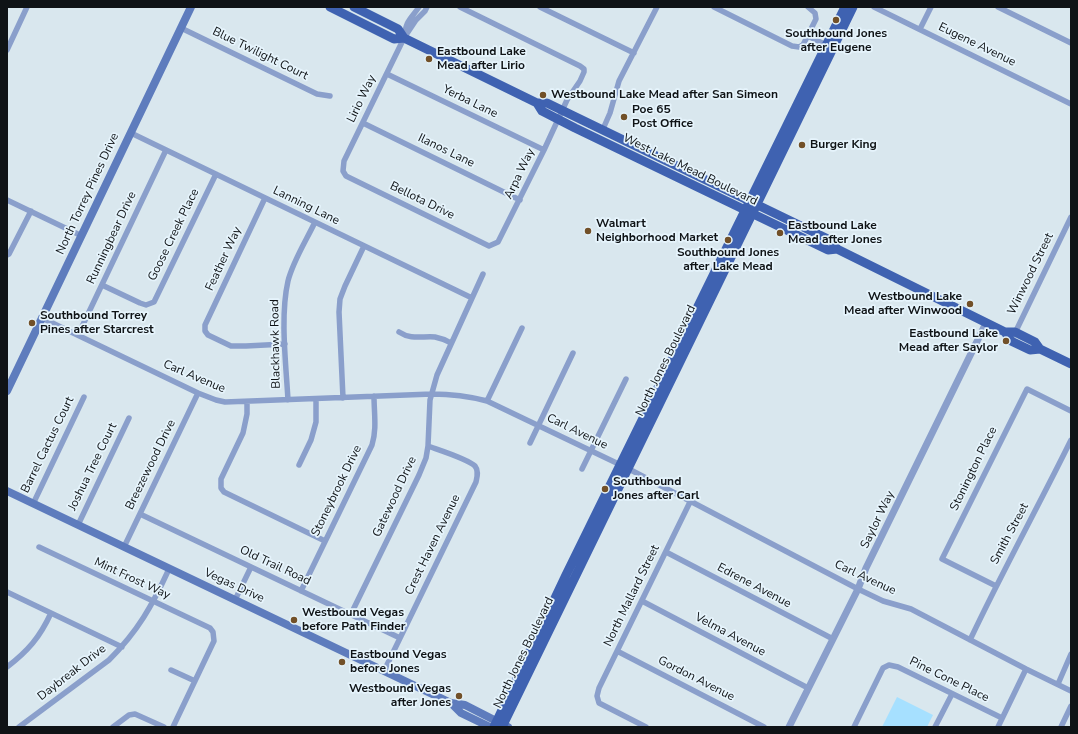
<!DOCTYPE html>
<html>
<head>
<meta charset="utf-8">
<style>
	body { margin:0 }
	#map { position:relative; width:1078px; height:734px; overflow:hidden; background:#d9e7ee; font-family:"Nunito Sans",sans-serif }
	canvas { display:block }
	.frame { position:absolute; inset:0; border:8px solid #0f1316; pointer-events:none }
</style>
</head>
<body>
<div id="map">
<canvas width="1078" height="734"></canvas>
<div class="frame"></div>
</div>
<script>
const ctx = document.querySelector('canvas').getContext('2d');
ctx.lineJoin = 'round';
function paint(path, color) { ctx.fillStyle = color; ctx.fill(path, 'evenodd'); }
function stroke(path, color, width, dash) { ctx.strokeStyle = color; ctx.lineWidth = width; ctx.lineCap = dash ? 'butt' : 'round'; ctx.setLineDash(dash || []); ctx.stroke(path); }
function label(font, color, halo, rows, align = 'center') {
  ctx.font = font + ' "Nunito Sans",sans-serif'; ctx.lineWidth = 3.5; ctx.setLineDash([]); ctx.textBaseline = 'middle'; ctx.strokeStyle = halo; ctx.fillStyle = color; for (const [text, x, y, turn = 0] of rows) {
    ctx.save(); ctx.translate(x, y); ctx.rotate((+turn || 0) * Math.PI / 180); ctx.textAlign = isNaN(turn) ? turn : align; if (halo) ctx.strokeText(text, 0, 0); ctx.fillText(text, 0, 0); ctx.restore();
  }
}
paint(new Path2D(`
	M897 697 933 715 927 727H882Z`), '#a6e0ff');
stroke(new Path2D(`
	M427 7 425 11 416 20 404 38 344 161 343 171 346 176 489 246 498 242 544 150 567 100 580 81 584 72V69L580 66 460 7
	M540 7 634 53
	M714 7 792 46 799 47 803 45 816 19 815 13 808 7
	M874 7 1071 104
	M998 7 1071 43
	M181 28 317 94 330 96
	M920 29 931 7
	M808 36 826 45
	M404 38C406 20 410 20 419 7
	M7 50 27 7
	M387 74 544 150
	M363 123 520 200
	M603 129 610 113 619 81 657 7
	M131 133 472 298
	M265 198 205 325V331L208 335 231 346H246L285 344
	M7 200 82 236
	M7 255 9 254 31 211
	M102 285 140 303 146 305 154 302 216 174
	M42 318 198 393 216 400 225 402 432 394C451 394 468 396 487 401L627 468 858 589 883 601 911 609 1026 669 1071 691
	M399 332C411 340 422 336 435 337 440 338 446 340 451 343
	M78 335 166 150
	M1014 335 1071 217
	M343 398 339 312 340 299 345 286 364 246
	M288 400C286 364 280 316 288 281 293 261 306 241 315 222
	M487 401 522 328
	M247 402V414L243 433 221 479V488L224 492 325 541
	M530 443 573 353
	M299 465 311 440 316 422V399
	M582 469 626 379
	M33 504 84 397
	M140 514 400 638
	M78 525 129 418
	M39 547 210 628 213 632 214 641 173 727
	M124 547 198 393
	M666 552 833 639
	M996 586 942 559 1027 389 1071 411
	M301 591 372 445C377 429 374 413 374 396
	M7 592 122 647
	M235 600 251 567
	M642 601 808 688
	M351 614 419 475 426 458 428 446 430 400 437 375 483 274
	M970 640C1002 572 1038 507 1071 440
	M617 651 764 727
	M7 667C28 651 40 637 51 613
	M171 670 195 681
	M384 671 476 482C477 477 479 471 475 466 468 459 439 450 428 446
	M1058 684 1071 654
	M19 727 109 660C138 631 152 606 169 569
	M113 727 129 715 135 714 164 727
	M646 727 599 703 597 696 599 688 690 502
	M854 727 883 668 889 665 898 667 1002 718
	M935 727 952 694
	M998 727 1026 669
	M1061 727 1071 706`), '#8a9fcb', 5.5);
stroke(new Path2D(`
	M789 727 858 589 866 568 986 323`), '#8a9fcb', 7);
stroke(new Path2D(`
	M7 391 191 7
	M7 491 451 703 465 705 508 727
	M451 703 461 713 490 727`), '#5e7cbd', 8);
stroke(new Path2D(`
	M330 7 394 39 404 38 537 103H547L832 241 837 249
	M354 7 398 29 404 38
	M537 103 542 111 575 128 828 250 837 249 1005 332H1015L1035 342 1040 349 1071 364
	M1005 332 1011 341 1030 350 1040 349
	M494 727 566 575 845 7
	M502 727 853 7`), '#3f62b1', 9);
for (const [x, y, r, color] of [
	[836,20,4,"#725028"],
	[429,59,4,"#725028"],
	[543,95,4,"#725028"],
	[624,117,4,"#725028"],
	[802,145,4,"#725028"],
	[588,231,4,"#725028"],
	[780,233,4,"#725028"],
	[728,240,4,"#725028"],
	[970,304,4,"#725028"],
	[32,323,4,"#725028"],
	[1006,341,4,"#725028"],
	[605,489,4,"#725028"],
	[294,620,4,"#725028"],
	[342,662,4,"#725028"],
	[459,696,4,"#725028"]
]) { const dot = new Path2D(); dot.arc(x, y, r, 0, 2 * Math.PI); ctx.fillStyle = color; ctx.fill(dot); stroke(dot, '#e6f4fc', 1.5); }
label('bold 12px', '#0f1316', '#e6f4fc', [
	["Southbound Jones",836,34,"center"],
	["after Eugene",836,48,"center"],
	["Eastbound Lake",437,52],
	["Mead after Lirio",437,66],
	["Westbound Lake Mead after San Simeon",551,95],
	["Poe 65",632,110],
	["Post Office",632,124],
	["Burger King",810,145],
	["Walmart",596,224],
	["Neighborhood Market",596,238],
	["Eastbound Lake",788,226],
	["Mead after Jones",788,240],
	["Southbound Jones",728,253,"center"],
	["after Lake Mead",728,267,"center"],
	["Westbound Lake",962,297,"right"],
	["Mead after Winwood",962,311,"right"],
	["Southbound Torrey",40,316],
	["Pines after Starcrest",40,330],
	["Eastbound Lake",998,334,"right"],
	["Mead after Saylor",998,348,"right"],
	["Southbound",613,482],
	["Jones after Carl",613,496],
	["Westbound Vegas",302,613],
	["before Path Finder",302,627],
	["Eastbound Vegas",350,655],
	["before Jones",350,669],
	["Westbound Vegas",451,689,"right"],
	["after Jones",451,703,"right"]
], 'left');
label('12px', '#0f1316', '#e6f4fc', [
	["Eugene Avenue",977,45,26],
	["Blue Twilight Court",260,54,26],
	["Lirio Way",362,99,-64],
	["Yerba Lane",470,102,26],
	["Ilanos Lane",446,151,26],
	["West Lake Mead Boulevard",690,170,26],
	["Arpa Way",520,174,-64],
	["North Torrey Pines Drive",88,194,-65],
	["Bellota Drive",422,201,26],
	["Lanning Lane",306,206,26],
	["Goose Creek Place",174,235,-64],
	["Runningbear Drive",112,238,-65],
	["Feather Way",224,259,-65],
	["Winwood Street",1031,274,-64],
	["Blackhawk Road",276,344,-91],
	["North Jones Boulevard",666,361,-64],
	["Carl Avenue",194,377,23],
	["Carl Avenue",577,432,26],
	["Barrel Cactus Court",48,445,-64],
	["Breezewood Drive",151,465,-64],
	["Joshua Tree Court",93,467,-64],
	["Stonington Place",974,469,-64],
	["Stoneybrook Drive",337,491,-64],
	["Gatewood Drive",395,497,-65],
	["Saylor Way",878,520,-64],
	["Smith Street",1010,534,-62],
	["Crest Haven Avenue",433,545,-64],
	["Old Trail Road",275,566,25],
	["Carl Avenue",865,578,25],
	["Mint Frost Way",132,579,25],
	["Vegas Drive",234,586,25],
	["Edrene Avenue",754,586,28],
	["North Mallard Street",632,596,-64],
	["Velma Avenue",730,635,28],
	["North Jones Boulevard",524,653,-64],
	["Daybreak Drive",72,673,-38],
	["Gordon Avenue",696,679,27],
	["Pine Cone Place",949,680,26]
]);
</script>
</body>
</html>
